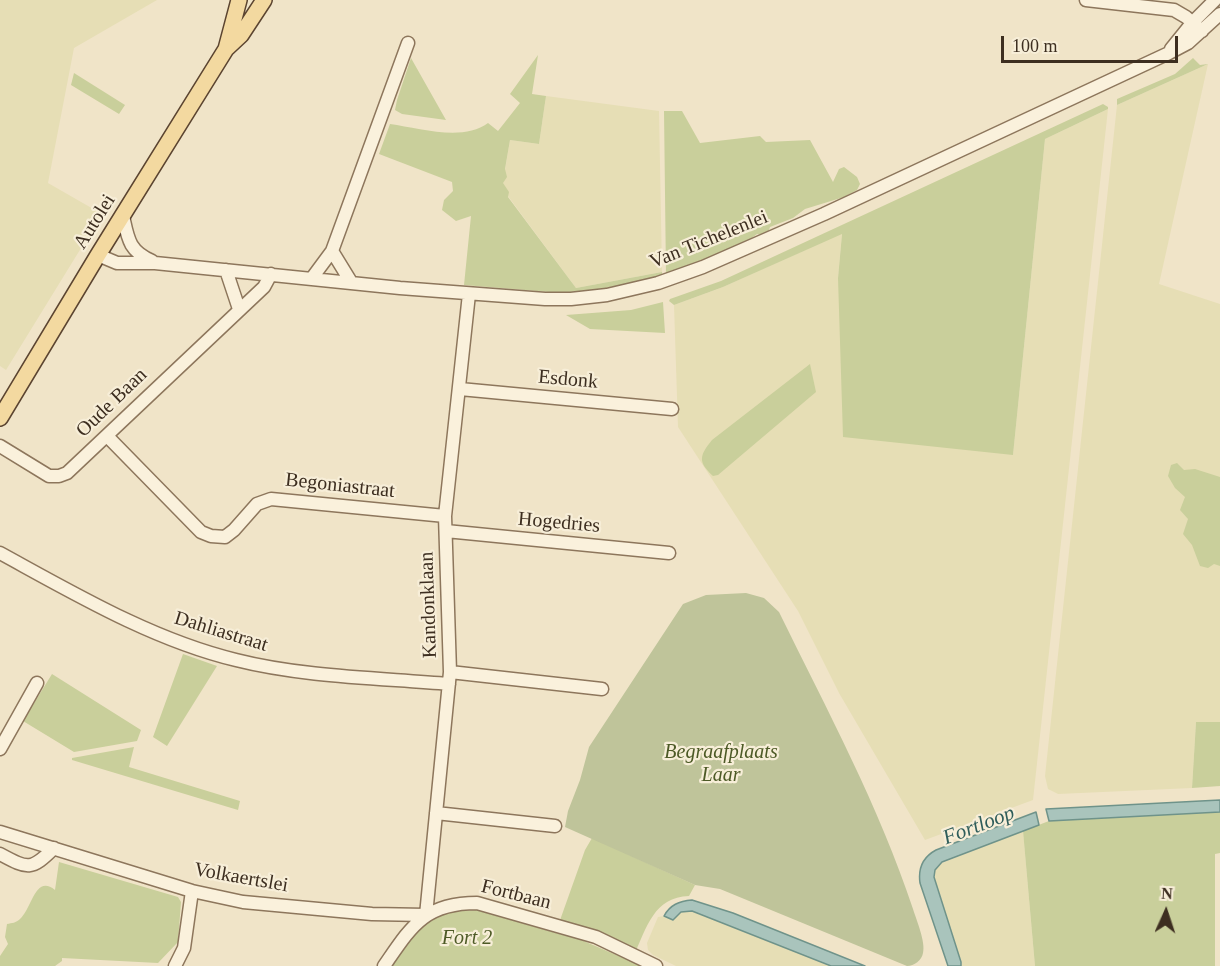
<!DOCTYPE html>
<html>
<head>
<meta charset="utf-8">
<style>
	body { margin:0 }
	#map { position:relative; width:1220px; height:966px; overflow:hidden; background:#f0e4c8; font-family:"Times New Roman",serif }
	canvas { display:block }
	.north { position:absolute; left:1136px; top:882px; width:60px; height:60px; -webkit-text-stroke:4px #f7eed8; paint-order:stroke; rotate:3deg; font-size:16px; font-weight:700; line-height:24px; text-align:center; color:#3d2e20 }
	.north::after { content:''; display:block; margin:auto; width:21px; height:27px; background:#3d2e20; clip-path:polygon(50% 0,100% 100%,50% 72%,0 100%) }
	.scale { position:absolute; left:1001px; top:36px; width:177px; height:27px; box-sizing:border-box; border:3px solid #3d2e20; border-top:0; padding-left:8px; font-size:18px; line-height:21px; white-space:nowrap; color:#3d2e20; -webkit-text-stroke:4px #f7eed8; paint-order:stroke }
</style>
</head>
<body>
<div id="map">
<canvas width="1220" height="966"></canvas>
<div class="north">N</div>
<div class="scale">100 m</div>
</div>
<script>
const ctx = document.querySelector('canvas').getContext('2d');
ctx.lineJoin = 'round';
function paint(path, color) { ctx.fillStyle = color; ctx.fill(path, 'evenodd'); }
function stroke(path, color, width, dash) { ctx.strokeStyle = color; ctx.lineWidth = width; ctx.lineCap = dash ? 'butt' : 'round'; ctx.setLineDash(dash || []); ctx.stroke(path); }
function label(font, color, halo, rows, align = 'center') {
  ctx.font = font + ' "Times New Roman",serif'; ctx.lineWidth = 4.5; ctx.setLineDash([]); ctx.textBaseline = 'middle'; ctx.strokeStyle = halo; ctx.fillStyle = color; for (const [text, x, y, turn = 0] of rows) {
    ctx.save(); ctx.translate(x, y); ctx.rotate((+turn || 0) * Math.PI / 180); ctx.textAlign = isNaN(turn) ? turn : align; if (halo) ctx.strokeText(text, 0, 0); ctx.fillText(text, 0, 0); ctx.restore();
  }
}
paint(new Path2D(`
	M0 0H157L74 48 48 183 102 214 6 370 0 366Z
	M1208 64 1159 284 1220 304V479L1192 496 1220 562V722H1196L1192 788 1058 794 1048 789 1045 776 1117 105Z
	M546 96 659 111 662 272 576 288 502 188 510 140 539 144Z
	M1108 109 1033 800 925 840 839 693 798 611 678 427 674 305 723 287 842 233 838 278 1013 455 1045 139Z
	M1023 831 1035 966H961L960 958 934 877 935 870 942 863Z
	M689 910 696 913 831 966H676L653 955 648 950 647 943 658 917 664 916 673 920 681 912Z`), '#e6deb5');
paint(new Path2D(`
	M538 55 532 94 546 96 539 144 510 140 505 169 507 177 503 183 509 192 508 197 576 288 662 272V277L600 289 561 293 464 285 471 216 456 221 442 210 444 200 453 191 452 182 379 154 390 124C419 128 463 142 488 123L498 131 520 103 510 94Z
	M411 58 446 120 402 114 395 110 397 100Z
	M1193 58 1200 65 1208 64 1117 105V99L1175 74Z
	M74 73 125 105 119 114 71 85Z
	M1103 104 1108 107V109L1045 139 1013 455 843 437 838 278 842 234 723 287 674 305 669 301 670 299 721 281Z
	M664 111H682L700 143 760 136 766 142 810 140 833 182 839 169 844 167 857 177 860 184 857 190 844 197 805 209 793 218 770 227 768 233 762 235 757 234 749 240 666 276Z
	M663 302 665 333 590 329 566 315 631 310Z
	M810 364 816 392 718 475 713 476C698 462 699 456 712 440Z
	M1177 463 1184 470 1195 469 1220 477V566L1214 564 1208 568 1200 566 1192 545 1183 534 1188 519 1180 510 1185 497 1175 488 1168 476 1171 465Z
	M183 654 217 666 167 746 153 737Z
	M52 674 141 730 137 741 74 752 23 721Z
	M1196 722H1220V786L1192 788Z
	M134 747 129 767 240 801 238 810 72 760V758Z
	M1220 812V853L1215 854V966H1035L1023 831 1049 821Z
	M592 838 695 885 689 896C654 897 647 927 634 955L559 923 585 850Z
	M59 862 178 897 181 902 178 942 158 963 62 958V961L55 966H0V956L8 944 5 937 7 924C12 923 16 923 20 919 32 909 35 874 55 890Z
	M476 910 563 935 572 936 642 966H392C417 929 428 911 476 910Z`), '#c9cf9b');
paint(new Path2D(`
	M746 593 764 598 779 612C827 710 879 806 913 909 916 919 926 942 923 953 922 960 914 966 907 966L720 889 695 885 565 827 568 811 580 780 589 747 683 604 706 595Z`), '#bfc49a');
const water = new Path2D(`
	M1220 800V812L1049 821 1046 809Z
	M1036 812 1039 825 942 862 935 870 934 877 961 962V966H948L920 883C918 869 923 857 936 850Z
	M692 900 733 913 865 966H831L692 911 681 912 673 920 664 916C670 905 679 901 692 900Z`);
paint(water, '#a9c4bc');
stroke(water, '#6f938a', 1.5);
const minor = new Path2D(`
	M1086 0 1174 10 1186 17 1202 31
	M1171 49 1192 23 1215 0
	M123 216C128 239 129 251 152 261
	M332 251 351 282
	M98 255 117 263H155L400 288 545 299H571L607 295 658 283 703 267 824 214 1169 53 1188 43 1220 14
	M226 270 239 309
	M312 278 332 251 408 43
	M460 389 672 409
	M107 436 201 532 211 536 225 537 234 530 257 504 271 499 445 516
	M0 446 49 476H59L67 473 264 287 271 274
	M446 531 669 553
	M0 553C75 594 153 640 236 660 303 677 380 678 449 684
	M450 672 602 689
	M0 749 37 683
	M436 813 555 826
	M0 832 192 891 243 902 372 914 426 915
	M0 854C28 869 31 871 54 848
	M426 915 450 672 445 516 469 294
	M175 966 184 948 192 891
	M384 966C411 927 424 903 477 903L596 937 656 966`);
const major = new Path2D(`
	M226 49 239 0
	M0 418 98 255 226 49 241 35 264 0`);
stroke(minor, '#8d765c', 15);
stroke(major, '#5b4430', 18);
stroke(minor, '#faf1dc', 12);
stroke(major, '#f3d9a0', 15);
label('20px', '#3d2e20', '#f7eed8', [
	["Autolei",95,222,-58],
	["Van Tichelenlei",709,240,-22],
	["Esdonk",568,380,5],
	["Oude Baan",112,403,-44],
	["Begoniastraat",340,486,6],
	["Hogedries",559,523,5],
	["Kandonklaan",429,605,-92],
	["Dahliastraat",221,632,17],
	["Volkaertslei",241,878,10],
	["Fortbaan",516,895,14]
]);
label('italic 20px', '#4d5a26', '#f7eed8', [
	["Begraafplaats",721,753],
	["Laar",721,776],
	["Fort 2",467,939]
]);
label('italic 21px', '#2f5d5a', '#f7eed8', [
	["Fortloop",979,826,-21]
]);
</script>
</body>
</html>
